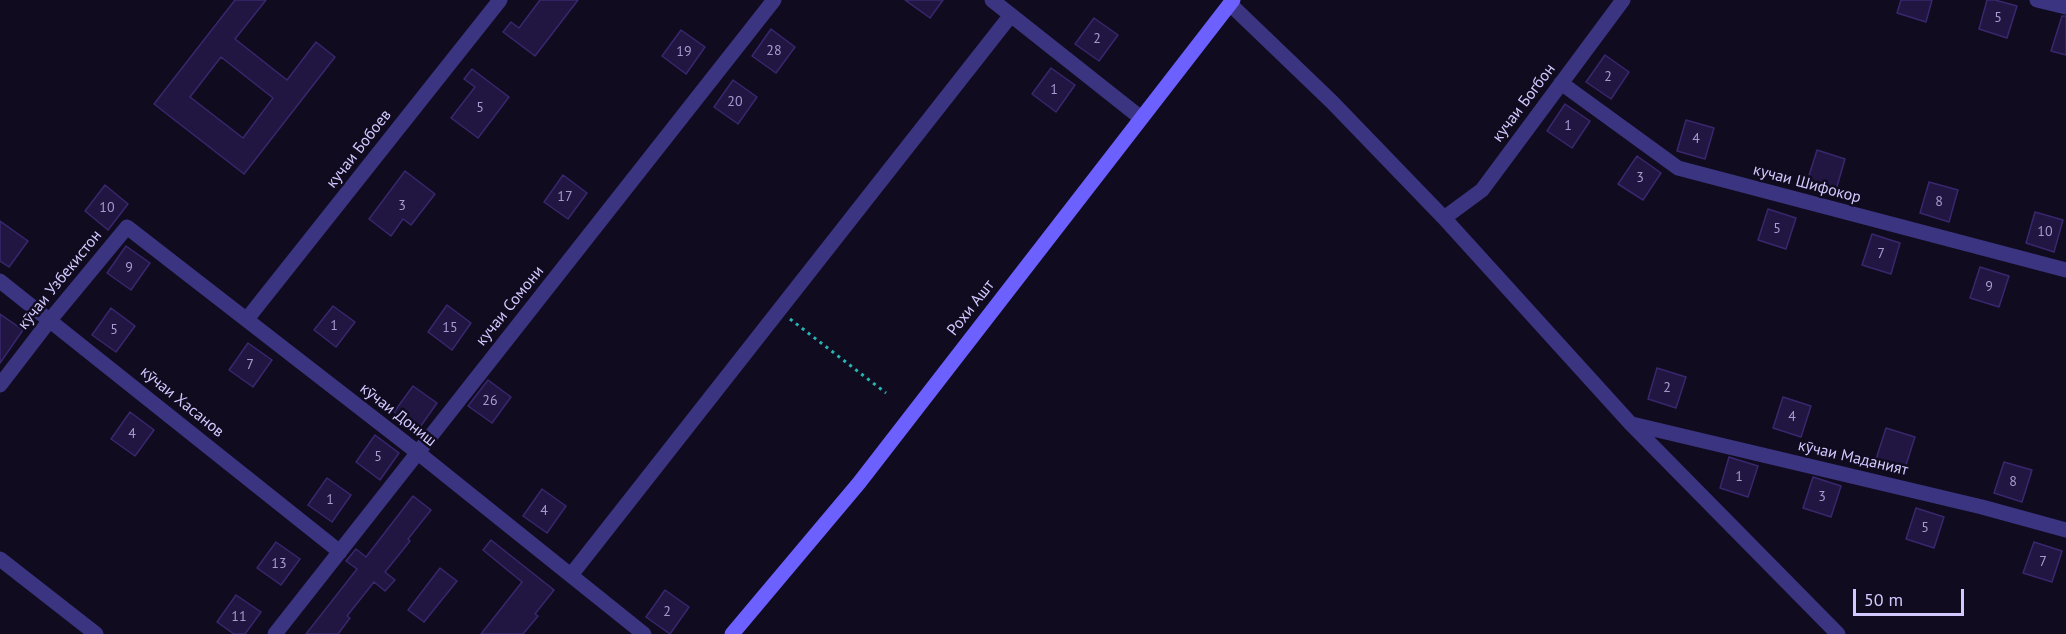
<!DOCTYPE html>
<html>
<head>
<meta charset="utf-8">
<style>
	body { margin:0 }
	#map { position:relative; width:2066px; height:634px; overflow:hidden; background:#100b1f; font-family:"PT Sans",sans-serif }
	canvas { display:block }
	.scale { position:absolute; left:1853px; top:589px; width:111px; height:27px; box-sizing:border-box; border:3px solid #d2c9ff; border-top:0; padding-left:8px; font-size:18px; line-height:21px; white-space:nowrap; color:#d2c9ff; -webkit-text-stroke:4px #100b1f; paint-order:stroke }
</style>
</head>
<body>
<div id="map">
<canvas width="2066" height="634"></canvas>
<div class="scale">50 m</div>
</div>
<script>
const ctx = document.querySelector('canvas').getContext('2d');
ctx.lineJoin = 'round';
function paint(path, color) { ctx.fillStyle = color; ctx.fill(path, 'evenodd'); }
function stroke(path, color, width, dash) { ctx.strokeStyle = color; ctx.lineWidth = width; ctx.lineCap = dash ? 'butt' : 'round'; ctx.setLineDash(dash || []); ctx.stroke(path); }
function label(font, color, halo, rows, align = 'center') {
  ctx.font = font + ' "PT Sans",sans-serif'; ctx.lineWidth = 5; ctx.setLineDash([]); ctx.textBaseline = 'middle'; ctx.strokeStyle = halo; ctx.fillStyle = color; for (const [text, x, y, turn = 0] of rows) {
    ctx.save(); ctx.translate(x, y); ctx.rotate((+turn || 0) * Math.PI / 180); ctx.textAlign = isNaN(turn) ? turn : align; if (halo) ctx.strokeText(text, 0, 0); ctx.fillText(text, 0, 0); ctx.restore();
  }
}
const building = new Path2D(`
	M235 0H266L235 39 287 80 316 42 335 57 244 174 154 104ZM221 57 273 98 243 138 190 97Z
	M540 0H578L535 56 503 32 511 22 519 28Z
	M905 0H943L930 18Z
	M1901 0H1932L1926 22 1897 13Z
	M1987 0H1995L2017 6 2007 38 1979 29Z
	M2062 16H2066V55L2051 51Z
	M1094 18 1118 35 1099 61 1075 44Z
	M771 29 795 47 776 73 752 56Z
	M681 30 705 47 686 74 662 56Z
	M1605 55 1629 72 1611 99 1586 82Z
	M1051 68 1075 85 1056 112 1032 94Z
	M472 69 509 97 478 138 451 118 475 87 464 79Z
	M733 80 757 97 738 124 714 107Z
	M1565 104 1590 121 1572 148 1547 131Z
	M1686 120 1714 128 1705 159 1677 151Z
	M1817 150 1845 159 1836 190 1807 182Z
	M1637 156 1661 173 1643 200 1618 184Z
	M405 171 435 194 411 225 403 219 391 236 369 219Z
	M563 175 587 193 568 219 544 202Z
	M1929 182 1958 190 1949 222 1920 213Z
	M105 185 128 204 108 230 85 211Z
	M1768 209 1796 218 1786 249 1758 240Z
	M2035 212 2063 220 2054 252 2026 243Z
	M0 221 28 241 9 267 0 261Z
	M1872 234 1900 243 1891 274 1862 265Z
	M126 246 150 263 131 290 107 273Z
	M1980 267 2009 276 1999 307 1970 298Z
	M447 305 471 323 452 350 428 332Z
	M333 306 355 322 336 347 314 330Z
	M111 308 135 326 116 352 92 335Z
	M0 314 23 330 0 363Z
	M248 343 272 360 253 387 229 370Z
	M1657 368 1686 377 1676 408 1648 399Z
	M488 380 511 397 492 423 468 406Z
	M413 386 437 403 418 430 394 412Z
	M1783 397 1811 406 1801 437 1773 428Z
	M130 412 154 430 135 456 111 439Z
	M1886 428 1915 437 1905 468 1876 459Z
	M375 435 399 453 380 480 356 462Z
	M1729 457 1758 466 1748 497 1720 488Z
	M2004 462 2032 470 2022 502 1994 493Z
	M1813 477 1841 486 1831 517 1803 508Z
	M327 478 351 495 332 522 308 505Z
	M542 489 566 506 547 533 523 516Z
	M413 496 431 510 408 539 410 541 385 572 395 580 385 591 374 582 347 616 350 618 338 634H306L357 569 346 561 356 549 366 557Z
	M1916 508 1944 517 1934 548 1906 539Z
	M491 540 554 590 535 614 538 616 523 634H481L522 582 483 550Z
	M276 542 300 559 281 585 257 568Z
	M2034 542 2062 551 2052 582 2023 573Z
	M440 568 457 581 424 622 408 610Z
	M665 590 689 607 670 634 646 617Z
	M236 595 261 612 245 634H234L217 622Z`);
paint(building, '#211641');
stroke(building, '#39276e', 1.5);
stroke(new Path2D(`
	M790 319 886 393`), '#27b5b4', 3, [3, 4.5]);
stroke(new Path2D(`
	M992 0 1141 118
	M2037 0 2066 7
	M1230 4 1332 102 1444 218 1630 423 1838 634
	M1561 83 1678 168 2066 270
	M1444 218 1482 190 1623 0
	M0 281 340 552
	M247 319 500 0
	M0 385 50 320 127 227 417 452 644 634
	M1632 424 1982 507 2066 530
	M0 559 96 634
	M571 575 1011 15
	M275 634 774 0`), '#3b3481', 15);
stroke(new Path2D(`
	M732 634 859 483 1233 0`), '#6c60ff', 15);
label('14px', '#a69cd0', null, [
	["5",1998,18],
	["2",1097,39],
	["28",774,51],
	["19",684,52],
	["2",1608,77],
	["1",1054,90],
	["20",735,102],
	["5",480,108],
	["1",1568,126],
	["4",1696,139],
	["3",1640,178],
	["17",565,197],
	["8",1939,202],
	["3",402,206],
	["10",107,208],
	["5",1777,229],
	["10",2045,232],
	["7",1881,254],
	["9",129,268],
	["9",1989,287],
	["1",334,326],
	["15",450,328],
	["5",114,330],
	["7",250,365],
	["2",1667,388],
	["26",490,401],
	["4",1792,417],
	["4",132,434],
	["5",378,457],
	["1",1739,477],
	["8",2013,482],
	["3",1822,497],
	["1",330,500],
	["4",544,511],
	["5",1925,528],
	["7",2043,562],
	["13",279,564],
	["2",667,612],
	["11",239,617]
]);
label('16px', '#d2c9ff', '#100b1f', [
	["кучаи Богбон",1524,103,-53],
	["кучаи Бобоев",359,149,-52],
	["кучаи Шифокор",1807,184,15],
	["кӯчаи Узбекистон",60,280,-51],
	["кучаи Сомони",510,306,-51],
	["Рохи Ашт",971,308,-52],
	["кӯчаи Хасанов",182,402,39],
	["кӯчаи Дониш",398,415,38],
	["кӯчаи Маданият",1853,458,13]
]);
</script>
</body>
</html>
